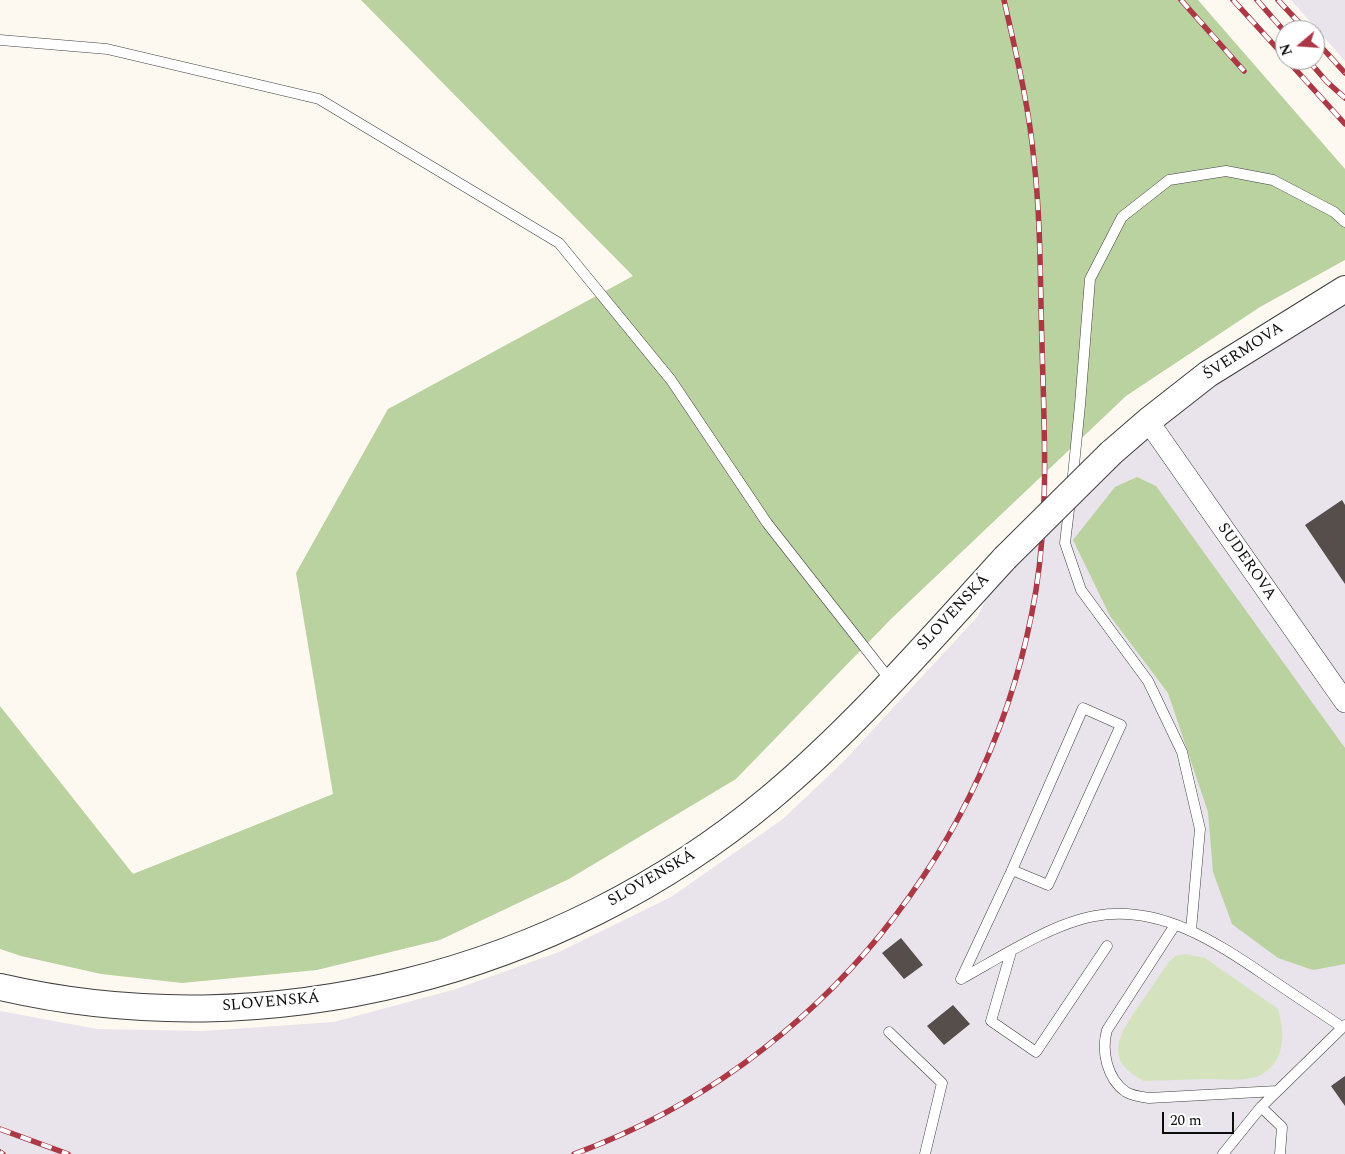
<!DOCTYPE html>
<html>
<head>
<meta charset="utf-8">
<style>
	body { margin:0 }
	#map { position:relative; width:1345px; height:1154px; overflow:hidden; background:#fdf9f0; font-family:Spectral,serif }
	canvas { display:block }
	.north { position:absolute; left:1275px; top:20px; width:50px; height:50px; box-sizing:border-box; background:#fff; border:1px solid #9e9e9e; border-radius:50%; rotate:252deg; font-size:14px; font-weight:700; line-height:20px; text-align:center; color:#0d0d0d }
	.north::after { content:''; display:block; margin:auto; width:18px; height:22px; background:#ac3745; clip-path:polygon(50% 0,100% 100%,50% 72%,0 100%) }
	.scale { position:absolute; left:1162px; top:1112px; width:72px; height:22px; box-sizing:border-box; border:2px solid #0d0d0d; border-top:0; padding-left:6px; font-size:15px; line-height:18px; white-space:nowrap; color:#0d0d0d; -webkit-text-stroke:4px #fff; paint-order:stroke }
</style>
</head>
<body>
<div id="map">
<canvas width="1345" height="1154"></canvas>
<div class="north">N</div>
<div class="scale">20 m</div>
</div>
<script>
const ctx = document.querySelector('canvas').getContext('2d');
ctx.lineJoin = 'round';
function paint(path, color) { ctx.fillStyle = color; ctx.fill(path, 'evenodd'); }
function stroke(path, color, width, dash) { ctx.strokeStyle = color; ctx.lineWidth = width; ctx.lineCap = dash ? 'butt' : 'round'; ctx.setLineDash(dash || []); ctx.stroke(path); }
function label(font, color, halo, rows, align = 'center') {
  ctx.font = font + ' Spectral,serif'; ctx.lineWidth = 5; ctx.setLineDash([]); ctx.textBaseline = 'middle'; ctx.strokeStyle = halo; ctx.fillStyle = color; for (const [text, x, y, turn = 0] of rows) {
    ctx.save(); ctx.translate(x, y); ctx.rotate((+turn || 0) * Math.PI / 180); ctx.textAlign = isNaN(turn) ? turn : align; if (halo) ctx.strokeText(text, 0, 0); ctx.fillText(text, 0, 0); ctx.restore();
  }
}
paint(new Path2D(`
	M1291 0H1345V61Z
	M1345 289V1154H0V1011L97 1029 203 1031 334 1022 456 989 559 952 671 897 783 819 844 761 978 616 1005 558 1111 453Z`), '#e9e3eb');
paint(new Path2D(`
	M1184 954 1205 958 1278 1009C1286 1034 1285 1066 1256 1077 1242 1081 1220 1079 1206 1079 1185 1080 1165 1080 1144 1081 1102 1059 1119 1035 1140 1004 1150 990 1159 976 1169 962L1176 956Z`), '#d4e3bd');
paint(new Path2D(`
	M361 0H1198L1345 169V260L1260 307 1126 396 891 619 736 779 569 879 440 940 317 970 182 983 101 974 21 956 0 949V706L133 874 333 794 296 573 388 409 633 276Z
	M1137 477 1156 486 1345 748V964L1313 970 1278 958 1232 924 1213 872 1208 812 1168 693 1110 616 1073 540 1115 487Z`), '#bad29f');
paint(new Path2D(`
	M1342 500 1345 505V584L1305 525Z
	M901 938 923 965 904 979 882 953Z
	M953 1005 970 1024 944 1045 927 1026Z
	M1345 1076V1106L1331 1086Z`), '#554e4b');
const service = new Path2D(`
	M0 40 107 49 319 99 559 243 671 380 767 523 891 681
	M1072 485 1080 405 1090 279 1122 217 1169 180 1226 171 1273 180 1334 212 1345 222
	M1070 501 1065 543 1081 590 1148 681 1182 752 1200 829 1191 930
	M1175 925 1107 1030C1101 1051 1107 1079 1126 1092 1133 1096 1142 1097 1149 1098L1277 1091
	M1011 952 991 1021 1036 1052 1107 946
	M961 979 1012 870 1083 708 1121 725 1048 885 1012 870
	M961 979C999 958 1053 923 1095 916 1159 904 1216 942 1266 976 1291 993 1317 1010 1342 1027
	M889 1032 942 1083 925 1154
	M1261 1107 1282 1127 1280 1154
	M1223 1154 1261 1107 1345 1025`);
const minor = new Path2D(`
	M1148 421 1345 702`);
const tertiary = new Path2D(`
	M1111 453 1148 421 1208 374 1345 289
	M0 987C268 1049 559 974 769 799 855 727 929 641 1005 558`);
stroke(service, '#404040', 11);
stroke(minor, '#404040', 22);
stroke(tertiary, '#404040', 28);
stroke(service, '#fff', 10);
stroke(minor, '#fff', 21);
stroke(tertiary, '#fff', 26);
const rail = new Path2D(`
	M1181 0 1244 71
	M1233 0 1285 57
	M1257 0 1285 32
	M1278 0 1306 30
	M1315 40 1345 73
	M1287 60 1345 124
	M1308 60 1327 82 1345 98
	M0 1129 68 1154
	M0 1152 3 1154
	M574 1154C818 1064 994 846 1036 590 1049 508 1044 426 1042 345 1040 283 1041 222 1034 161 1029 106 1016 53 1004 0`);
stroke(rail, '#ac3745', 5.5);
stroke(rail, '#fff', 4, [11]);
const tertiaryBridge = new Path2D(`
	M1005 558 1111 453`);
stroke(tertiaryBridge, '#404040', 28, []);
stroke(tertiaryBridge, '#fff', 26);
label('16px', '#0d0d0d', '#fff', [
	["ŠVERMOVA",1244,352,-33],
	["SUDEROVA",1246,562,55],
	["SLOVENSKÁ",954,613,-47],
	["SLOVENSKÁ",652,879,-30],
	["SLOVENSKÁ",271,1003,-5]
]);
</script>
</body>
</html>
